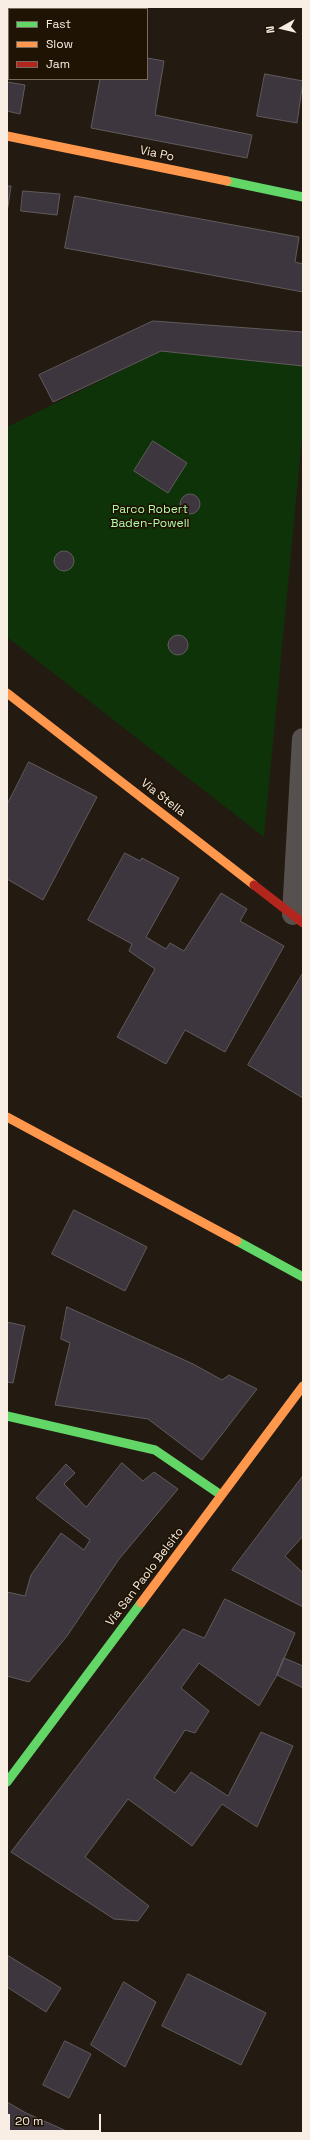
<!DOCTYPE html>
<html>
<head>
<meta charset="utf-8">
<style>
	body { margin:0 }
	#map { position:relative; width:310px; height:2140px; overflow:hidden; background:#231b12; font-family:"Space Grotesk",sans-serif }
	canvas { display:block }
	.frame { position:absolute; inset:0; border:8px solid #f8eee4; pointer-events:none }
	.legend { position:absolute; left:8px; top:8px; width:140px; height:72px; box-sizing:border-box; background:#1f1304; border:1px solid #766b5e; margin:0; padding:5px 7px; list-style:none; font-size:12px; color:#f8eee4 }
	.legend li { display:flex; align-items:center; gap:8px; height:20px }
	.legend b { width:20px; border:1px solid #766b5e }
	.north { position:absolute; left:262px; top:8px; width:40px; height:40px; -webkit-text-stroke:3px #1f1304; paint-order:stroke; rotate:262deg; font-size:11px; font-weight:700; line-height:16px; text-align:center; color:#f8eee4 }
	.north::after { content:''; display:block; margin:auto; width:14px; height:18px; background:#f8eee4; clip-path:polygon(50% 0,100% 100%,50% 72%,0 100%) }
	.scale { position:absolute; left:8px; top:2114px; width:93px; height:18px; box-sizing:border-box; border:2px solid #f8eee4; border-top:0; padding-left:5px; font-size:12px; line-height:14px; white-space:nowrap; color:#f8eee4; -webkit-text-stroke:3px #1f1304; paint-order:stroke }
</style>
</head>
<body>
<div id="map">
<canvas width="310" height="2140"></canvas>
<div class="frame"></div>
<ul class="legend">
<li><b style="height:5px;background:#63d668"></b>Fast</li>
<li><b style="height:5px;background:#ff974d"></b>Slow</li>
<li><b style="height:5px;background:#b3261e"></b>Jam</li>
</ul>
<div class="north">N</div>
<div class="scale">20 m</div>
</div>
<script>
const ctx = document.querySelector('canvas').getContext('2d');
ctx.lineJoin = 'round';
function paint(path, color) { ctx.fillStyle = color; ctx.fill(path, 'evenodd'); }
function stroke(path, color, width, dash) { ctx.strokeStyle = color; ctx.lineWidth = width; ctx.lineCap = dash ? 'butt' : 'round'; ctx.setLineDash(dash || []); ctx.stroke(path); }
function label(font, color, halo, rows, align = 'center') {
  ctx.font = font + ' "Space Grotesk",sans-serif'; ctx.lineWidth = 3.5; ctx.setLineDash([]); ctx.textBaseline = 'middle'; ctx.strokeStyle = halo; ctx.fillStyle = color; for (const [text, x, y, turn = 0] of rows) {
    ctx.save(); ctx.translate(x, y); ctx.rotate((+turn || 0) * Math.PI / 180); ctx.textAlign = isNaN(turn) ? turn : align; if (halo) ctx.strokeText(text, 0, 0); ctx.fillText(text, 0, 0); ctx.restore();
  }
}
paint(new Path2D(`
	M161 351 303 366V426L264 837 7 637V427Z`), '#0f3308');
const building = new Path2D(`
	M147 58 164 61 155 115 252 135 247 158 91 128 100 79H147Z
	M265 74 303 81 297 123 257 116Z
	M7 82 25 85 20 114 7 111Z
	M7 186H11L7 213Z
	M23 191 60 194 57 215 21 211Z
	M75 196 299 237 295 262 303 264V292L65 248Z
	M153 321 303 332V366L161 351 53 402 39 375Z
	M153 441 187 463 168 493 134 471Z
	M180 504a10 10 0 1 1 20 0a10 10 0 1 1-20 0Z
	M54 561a10 10 0 1 1 20 0a10 10 0 1 1-20 0Z
	M168 645a10 10 0 1 1 20 0a10 10 0 1 1-20 0Z
	M29 762 97 797 43 900 7 879V805Z
	M125 853 140 861 142 858 179 878 146 937 166 949 170 943 184 951 221 893 247 909 240 921 284 946 225 1052 185 1030 166 1064 117 1037 155 969 129 951 132 944 88 920Z
	M303 973V1098L248 1065Z
	M74 1210 147 1247 125 1291 52 1254Z
	M67 1307 193 1364 222 1380 229 1375 257 1389 202 1460 148 1419 55 1405 70 1343 61 1339Z
	M7 1322 25 1326 13 1383 7 1382Z
	M122 1463 143 1481 154 1472 178 1489 119 1559 67 1636 29 1682 7 1676V1592L25 1596 31 1575 61 1533 84 1550 90 1540 36 1498 66 1464 75 1473 64 1484 86 1507Z
	M303 1476V1536L285 1556 303 1573V1607L232 1570Z
	M225 1599 295 1633 277 1675 259 1706 199 1663 181 1688 209 1711 195 1733 185 1730 154 1778 175 1793 191 1772 228 1796 261 1732 293 1746 257 1827 222 1804 192 1846 128 1799 85 1857 149 1906 138 1921 114 1919 11 1852 183 1629 204 1638Z
	M284 1658 303 1666V1688L277 1675Z
	M7 1955 61 1988 46 2012 7 1987Z
	M188 1974 266 2013 241 2065 162 2026Z
	M124 1982 156 2002 125 2067 91 2045Z
	M65 2041 91 2054 69 2098 43 2085Z
	M7 2102 26 2113 71 2133H7Z`);
paint(building, '#3d363e');
stroke(building, '#605b5c', 1);
stroke(new Path2D(`
	M293 914 303 739`), '#56514e', 22);
stroke(new Path2D(`
	M227 181 303 197
	M237 1241 303 1277
	M7 1416 155 1450 221 1495
	M7 1782 141 1603`), '#63d668', 9);
stroke(new Path2D(`
	M7 136 227 181
	M7 693 254 885
	M7 1117 237 1241
	M141 1603 303 1386`), '#ff974d', 9);
stroke(new Path2D(`
	M254 885 303 923`), '#b3261e', 9);
label('12px', '#f8eee4', '#1f1304', [
	["Via Po",157,154,12],
	["Via Stella",163,798,38],
	["Via San Paolo Belsito",145,1577,-53]
]);
label('12px', '#b1f9a6', '#1f1304', [
	["Parco Robert",150,510],
	["Baden-Powell",150,524]
]);
</script>
</body>
</html>
